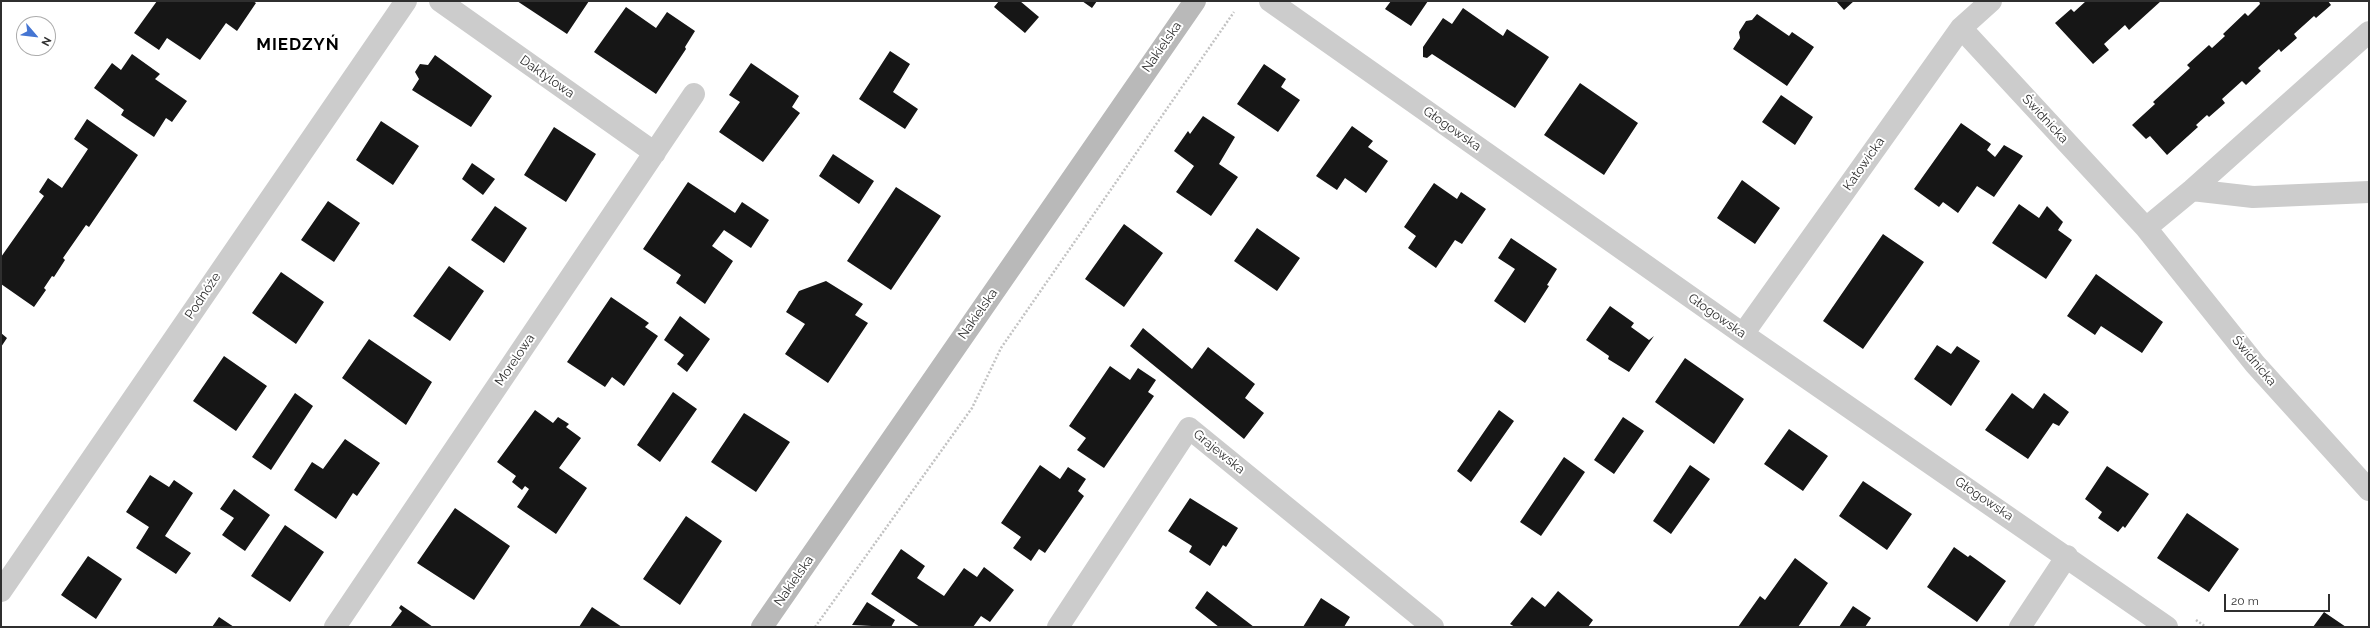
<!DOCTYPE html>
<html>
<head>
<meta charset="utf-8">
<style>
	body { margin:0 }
	#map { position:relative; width:2370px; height:628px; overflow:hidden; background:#fff; font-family:Raleway,sans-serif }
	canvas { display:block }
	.frame { position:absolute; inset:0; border:2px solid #2f2f2f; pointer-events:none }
	.north { position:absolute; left:16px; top:16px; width:40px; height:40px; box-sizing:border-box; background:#fff; border:1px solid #acacac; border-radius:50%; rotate:118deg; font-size:11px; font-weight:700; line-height:16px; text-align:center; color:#2f2f2f }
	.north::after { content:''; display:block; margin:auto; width:14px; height:18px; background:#4575d2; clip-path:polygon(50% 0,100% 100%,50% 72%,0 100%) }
	.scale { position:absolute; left:2224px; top:594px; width:106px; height:18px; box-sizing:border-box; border:2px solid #2f2f2f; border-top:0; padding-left:5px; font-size:12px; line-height:14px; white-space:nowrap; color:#2f2f2f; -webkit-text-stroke:3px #fff; paint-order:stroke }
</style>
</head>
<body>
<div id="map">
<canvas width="2370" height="628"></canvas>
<div class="frame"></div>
<div class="north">N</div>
<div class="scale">20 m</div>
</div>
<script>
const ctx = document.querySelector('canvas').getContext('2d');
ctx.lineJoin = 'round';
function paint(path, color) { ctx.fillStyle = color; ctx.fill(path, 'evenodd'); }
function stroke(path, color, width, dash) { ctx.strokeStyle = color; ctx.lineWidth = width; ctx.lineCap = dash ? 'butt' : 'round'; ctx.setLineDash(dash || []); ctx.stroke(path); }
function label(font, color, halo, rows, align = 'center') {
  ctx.font = font + ' Raleway,sans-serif'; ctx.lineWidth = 4; ctx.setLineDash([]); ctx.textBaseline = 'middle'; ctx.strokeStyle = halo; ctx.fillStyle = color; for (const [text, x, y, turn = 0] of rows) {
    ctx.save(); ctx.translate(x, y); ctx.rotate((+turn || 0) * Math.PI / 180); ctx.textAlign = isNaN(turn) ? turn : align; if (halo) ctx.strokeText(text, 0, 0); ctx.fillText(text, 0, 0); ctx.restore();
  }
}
paint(new Path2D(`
	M157 1H253L256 3 237 31 226 23 200 60 167 38 159 50 134 33Z
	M517 1H589L567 34Z
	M999 1H1020L1039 17 1025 33 994 7Z
	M1082 1H1097L1092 8Z
	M1391 1H1428L1411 26 1385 9Z
	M1836 1H1854L1844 10Z
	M2086 1H2161L2129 30 2125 25 2104 44 2109 50 2093 64 2055 23 2071 9 2074 12Z
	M2259 1H2328L2331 5 2316 18 2314 16 2294 34 2297 38 2281 52 2279 49 2258 68 2261 71 2246 85 2242 81 2222 99 2225 103 2209 117 2207 115 2196 125 2198 127 2167 155 2150 136 2146 139 2132 125 2155 104 2153 102 2190 68 2187 65 2209 45 2212 48 2225 36 2223 34 2245 13 2248 16 2260 4Z
	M626 7 656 28 667 12 695 31 685 47 686 49 656 94 594 52Z
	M1463 8 1503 36 1507 29 1549 57 1515 108 1432 54 1427 58 1423 57V47L1443 18 1452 24Z
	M1757 14 1789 36 1792 32 1814 47 1787 86 1733 49 1740 38 1739 32 1746 21 1752 20Z
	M890 51 910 64 893 92 918 109 905 129 859 99Z
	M132 54 160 74 155 79 187 101 172 122 166 118 154 137 121 115 124 110 94 88 112 63 121 70Z
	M435 55 492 96 471 127 412 90 419 79 415 72 420 64 428 65Z
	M751 63 799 96 792 107 800 113 763 162 719 132 740 102 729 95Z
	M1264 64 1286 79 1281 87 1300 100 1278 132 1237 104Z
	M1580 83 1638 123 1604 175 1544 135Z
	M1781 95 1813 117 1795 145 1762 122Z
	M1203 116 1235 137 1219 164 1238 177 1211 216 1176 192 1194 166 1174 151 1188 131 1190 134Z
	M87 119 138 155 89 227 86 225 63 258 65 260 54 277 52 276 44 288 46 290 34 307 1 284V257L44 196 39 192 48 178 62 188 88 149 74 139Z
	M381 121 419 146 393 185 356 160Z
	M1961 123 1991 144 1987 150 1995 157 2004 145 2023 156 1994 197 1977 186 1958 213 1943 202 1939 207 1914 189Z
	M1352 126 1373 141 1368 147 1388 161 1366 193 1345 178 1337 190 1316 176Z
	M554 127 596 154 566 202 524 175Z
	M833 154 874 181 859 204 819 176Z
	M472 163 495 179 483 195 462 179Z
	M1742 180 1780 208 1755 244 1717 218Z
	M688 182 735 213 742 202 769 220 751 248 724 230 712 246 733 261 705 304 676 283 681 275 643 249Z
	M1434 183 1457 199 1461 192 1486 209 1462 244 1455 240 1436 268 1408 248 1416 236 1404 227Z
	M896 187 941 216 891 290 847 261Z
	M328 201 360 223 334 262 301 240Z
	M2019 204 2039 218 2047 206 2063 222 2058 230 2072 240 2046 279 1992 243Z
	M495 206 527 228 504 263 471 240Z
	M1124 224 1163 253 1124 307 1085 279Z
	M1257 228 1300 258 1277 291 1234 261Z
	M1883 234 1924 262 1863 349 1823 321Z
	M1511 238 1557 269 1547 285 1549 286 1525 323 1494 301 1515 269 1498 258Z
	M449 266 484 291 450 341 413 316Z
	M281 272 324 302 296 344 252 313Z
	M2096 274 2163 322 2142 353 2101 326 2095 335 2067 316Z
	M826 281 863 304 855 315 868 323 828 383 785 354 805 324 786 312 799 291Z
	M611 297 649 323 645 327 658 336 624 386 612 377 605 387 567 362Z
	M1610 306 1634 323 1631 327 1649 340 1654 336 1629 372 1608 359 1609 356 1586 340Z
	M680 316 710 339 687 372 677 364 684 355 664 340Z
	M1143 328 1192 369 1208 347 1255 384 1245 398 1264 413 1244 439 1130 346Z
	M1 333 7 338 1 347Z
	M369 339 432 382 406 425 342 378Z
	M1937 345 1951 354 1957 346 1980 361 1951 406 1914 379Z
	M224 356 267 386 236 431 193 401Z
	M1685 358 1744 399 1714 444 1655 402Z
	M1110 366 1130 380 1138 368 1156 380 1148 392 1154 396 1104 468 1077 450 1086 438 1069 426Z
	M673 392 697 409 660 462 637 445Z
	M295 393 313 406 271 470 252 457Z
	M2012 393 2033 409 2044 393 2069 412 2059 426 2053 423 2028 459 1985 430Z
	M535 410 553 423 558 417 569 424 566 427 581 438 559 468 587 488 556 534 517 507 529 489 525 486 522 490 512 482 516 476 497 462Z
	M1499 410 1514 421 1471 482 1457 471Z
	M744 413 790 442 756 492 711 462Z
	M1623 417 1644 431 1614 474 1594 460Z
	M1789 429 1828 456 1803 491 1764 464Z
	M345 439 380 463 357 496 353 493 336 519 294 490 312 462 323 469Z
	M1564 457 1585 472 1541 536 1520 522Z
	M1040 465 1060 479 1068 467 1086 479 1078 491 1084 496 1045 553 1039 549 1031 561 1013 548 1021 537 1001 523Z
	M1690 465 1710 479 1671 534 1653 521Z
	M2107 466 2149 494 2125 528 2123 526 2118 532 2098 518 2102 512 2085 499Z
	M150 475 169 487 174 480 193 493 165 536 191 553 176 574 136 548 149 527 126 512Z
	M1863 481 1912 514 1887 550 1839 516Z
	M234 489 270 515 245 551 222 535 234 518 220 509Z
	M1190 498 1238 528 1226 547 1223 545 1210 566 1189 552 1192 546 1168 531Z
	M455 508 510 546 474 600 417 563Z
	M2187 513 2239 549 2209 592 2157 558Z
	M686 516 722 541 680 605 643 579Z
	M285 525 324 552 290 602 251 576Z
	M1954 547 1968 557 1970 555 2006 581 1977 622 1927 587Z
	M901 549 925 566 917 578 944 596 964 568 977 577 984 567 1014 590 990 622 981 616 973 627H920L871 594Z
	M88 556 122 579 96 619 61 595Z
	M1795 558 1828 583 1798 627H1738L1760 596 1765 600Z
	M1207 591 1254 627H1219L1195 608Z
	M1558 591 1593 620 1588 627H1515L1510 624 1532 597 1545 607Z
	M1321 598 1350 617 1344 627H1303Z
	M867 602 895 620 891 627 852 625Z
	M401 605 433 627H390L402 611 399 608Z
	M1853 606 1871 618 1865 627H1839Z
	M592 607 622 627H579Z
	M2324 612 2346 627H2313Z
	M219 617 234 627H212Z`), '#161616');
stroke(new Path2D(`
	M2196 620 2206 627
	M815 627 972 408 1001 348 1234 12`), '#c3c3c3', 2.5, [2, 2]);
stroke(new Path2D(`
	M440 1 655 153
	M1270 1 1743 334 2167 627
	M1961 28 2146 228 2255 364 2369 490
	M2192 190 2253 197 2369 192
	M2146 228 2192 190 2369 32
	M1743 334 1961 28 1991 1
	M1 591 406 1
	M335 627 694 94
	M1058 627 1189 428 1433 627
	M2020 627 2067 556`), '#ccc', 22);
stroke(new Path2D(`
	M762 627 1195 1`), '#b9b9b9', 22);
label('13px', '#2f2f2f', '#fff', [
	["Nakielska",1162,47,-55],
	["Daktylowa",547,77,35],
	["Świdnicka",2045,119,47],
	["Głogowska",1452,129,35],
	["Katowicka",1864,164,-55],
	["Podnóże",203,296,-56],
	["Nakielska",978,314,-55],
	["Głogowska",1717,316,35],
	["Morelowa",515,360,-56],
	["Świdnicka",2254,361,50],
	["Grajewska",1219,452,39],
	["Głogowska",1984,499,34],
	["Nakielska",794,581,-55]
]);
ctx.letterSpacing = '1px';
label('bold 17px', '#000', '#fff', [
	["MIEDZYŃ",298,45]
]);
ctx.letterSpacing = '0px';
</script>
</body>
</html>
